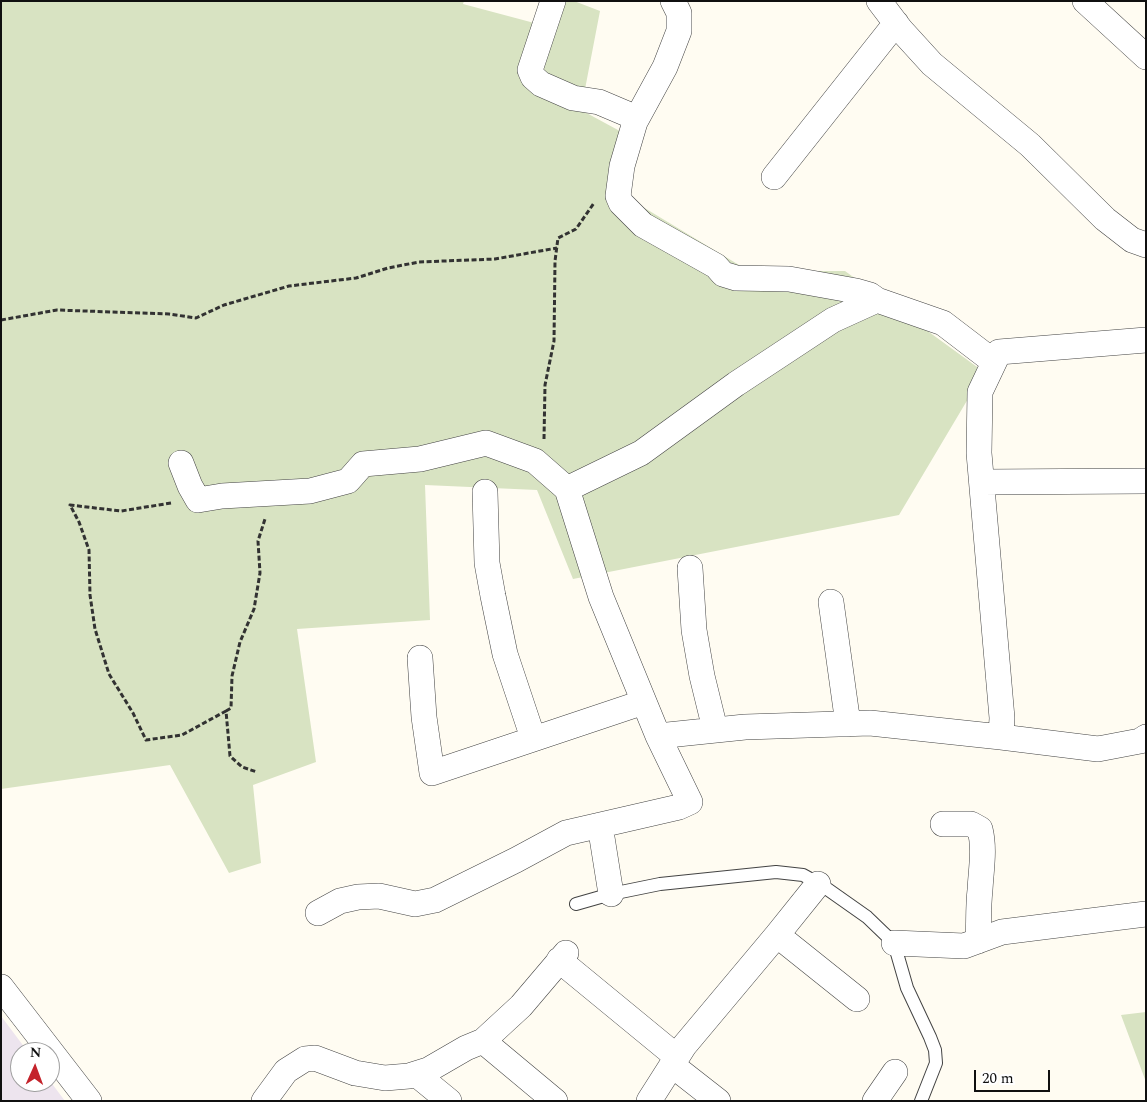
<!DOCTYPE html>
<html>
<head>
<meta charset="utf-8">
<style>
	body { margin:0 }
	#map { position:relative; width:1147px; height:1102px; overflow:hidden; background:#fffcf2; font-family:Spectral,serif }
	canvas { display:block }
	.frame { position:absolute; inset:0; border:2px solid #101010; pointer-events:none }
	.north { position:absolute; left:10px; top:1042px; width:50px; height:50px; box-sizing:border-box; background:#fff; border:1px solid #9f9f9f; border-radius:50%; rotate:2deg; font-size:14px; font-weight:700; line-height:20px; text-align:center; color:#101010 }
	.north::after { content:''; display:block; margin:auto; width:18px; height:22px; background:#c4232b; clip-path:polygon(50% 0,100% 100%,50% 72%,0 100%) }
	.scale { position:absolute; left:974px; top:1070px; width:76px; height:22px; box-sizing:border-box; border:2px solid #101010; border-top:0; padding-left:6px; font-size:15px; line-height:18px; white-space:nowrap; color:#101010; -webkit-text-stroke:4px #fff; paint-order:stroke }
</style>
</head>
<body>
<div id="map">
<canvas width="1147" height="1102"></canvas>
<div class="frame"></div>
<div class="north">N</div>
<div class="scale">20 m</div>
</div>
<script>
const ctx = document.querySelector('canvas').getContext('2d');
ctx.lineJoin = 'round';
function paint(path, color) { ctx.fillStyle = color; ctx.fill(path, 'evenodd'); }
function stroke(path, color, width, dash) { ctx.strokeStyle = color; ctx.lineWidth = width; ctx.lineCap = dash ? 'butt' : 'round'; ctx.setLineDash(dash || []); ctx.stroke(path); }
paint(new Path2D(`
	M1 1016 28 1052H20V1082L50 1081 65 1101H1Z`), '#ede4ee');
paint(new Path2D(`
	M1 1H464L463 4 538 24 560 1H574L600 11 581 110 629 136 628 198 749 271H845L984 372 899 515 573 579 537 490 425 485 430 620 297 629 316 762 253 785 261 863 229 873 170 765 1 789Z
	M1146 1012V1082L1121 1015Z`), '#d8e3c2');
const service = new Path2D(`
	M576 904 611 894 660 884 776 872 803 875 823 886 867 917 894 943 907 988 930 1037 935 1050 936 1063 921 1101`);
const minor = new Path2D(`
	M553 1 530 70 533 77 541 84 573 98 599 102 632 116 635 122 622 166 618 196 621 203 643 225 716 266 723 274 736 278 789 279 856 291 870 295 877 300
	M879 1 901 30 932 64 1030 145 1105 219 1132 240 1146 245
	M1085 1 1146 57
	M635 122 665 67 679 31V13L673 1
	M774 177 896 23
	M181 463 190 486 198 500 222 496 310 491 348 481 363 464 420 459 486 443 535 461 567 489 641 453 736 384 833 320 877 300 943 323 994 362
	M982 482 1146 481
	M567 489 601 597 658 736
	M485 492 487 563 493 596 505 654 533 738
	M690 568 694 630 702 676 715 729
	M831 602 848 724
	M420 658 424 717 432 773 644 702
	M1001 737 1098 749 1140 741 1146 737
	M943 824H971L980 829C985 849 981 870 980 890 978 907 979 924 978 941
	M600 825 611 894
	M318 913 340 901 358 897 379 896 415 904 435 900 516 860 566 833 679 807 690 802 658 736 745 727 870 723 1001 737 1002 718 979 453 980 392 999 352 1146 340
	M777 935 857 999
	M894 943 964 946 1002 932 1146 914
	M559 960 677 1057
	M1 987 89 1101
	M483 1041 555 1101
	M672 1065 718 1101
	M416 1074 449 1101
	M264 1101 286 1071 305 1059 315 1058 355 1073 385 1078 409 1076 428 1070 466 1048 483 1041 521 1006 566 953
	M649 1101 684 1046 777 935 818 884
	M875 1101 895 1072`);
stroke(service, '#434343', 14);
stroke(minor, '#434343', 26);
stroke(new Path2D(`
	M1 320 57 310 169 314 196 318 224 305 289 286 356 278 388 268 419 262 495 259 557 248
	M544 439 545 385 554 341 555 261 558 238 576 229 594 203
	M171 503 121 511 70 505 79 522 89 550 90 595 95 629 109 674 133 713 146 740 182 735 226 711 230 756 242 767 257 772
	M226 711 231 708 232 676 240 642 254 609 260 573 258 541 265 519`), '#323232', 3, [5, 2.5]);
stroke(service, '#fff', 12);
stroke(minor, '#fff', 25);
</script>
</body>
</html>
